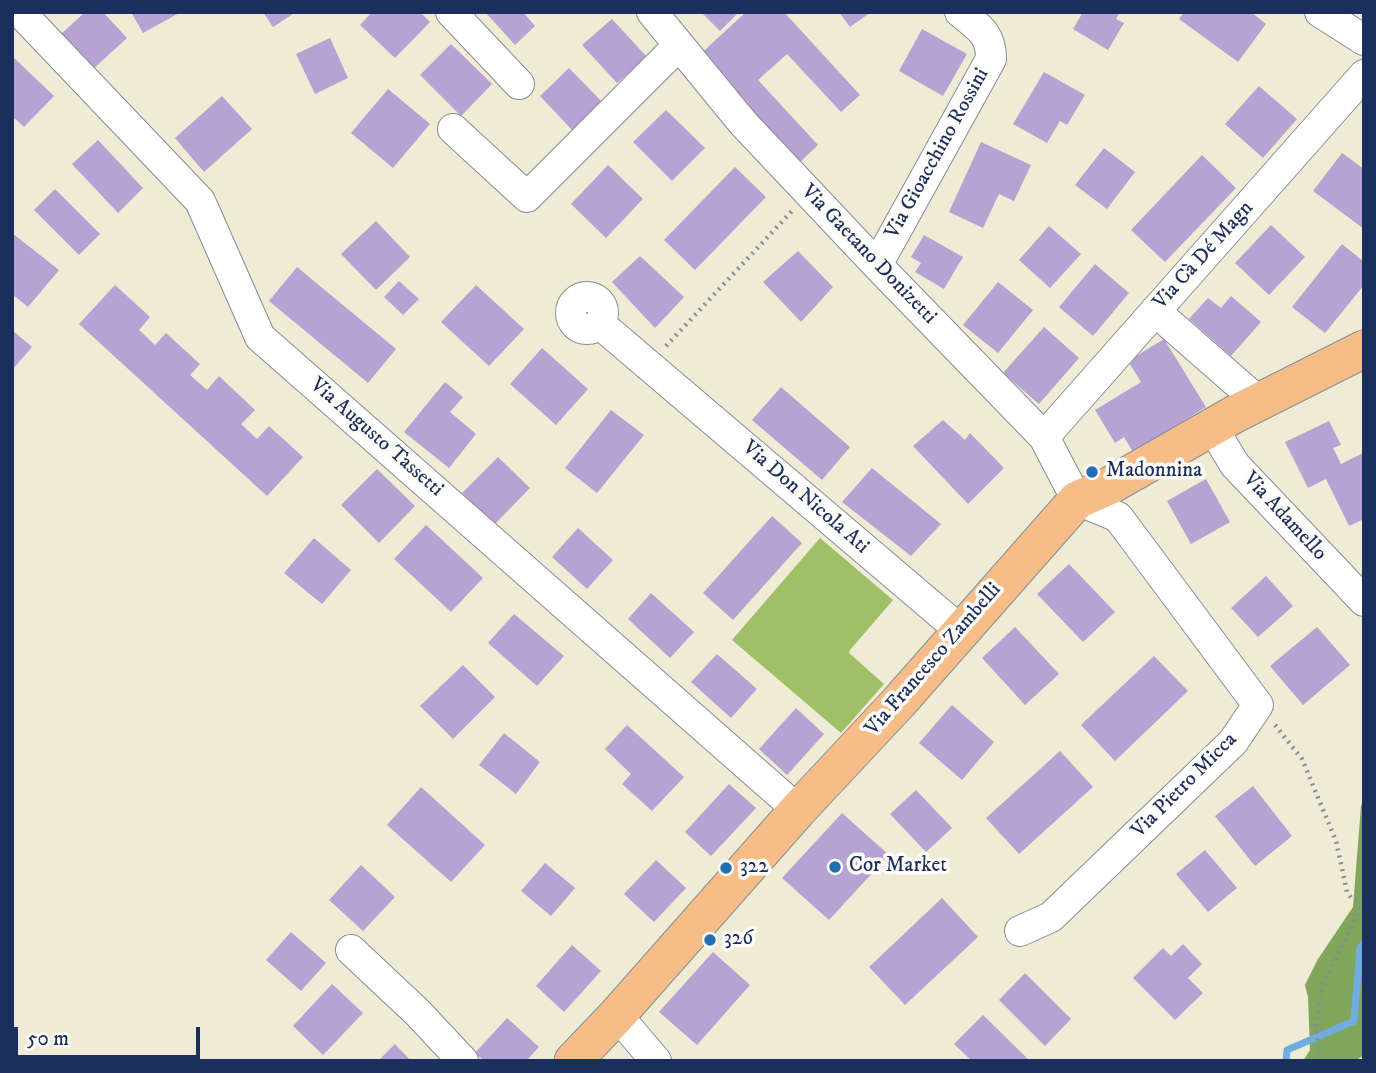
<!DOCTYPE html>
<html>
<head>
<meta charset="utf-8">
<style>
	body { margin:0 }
	#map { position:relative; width:1376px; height:1073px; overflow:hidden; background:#efebd4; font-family:"IM FELL DW Pica",serif }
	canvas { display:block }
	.frame { position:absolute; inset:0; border:14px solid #1b2f5e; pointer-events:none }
	.scale { position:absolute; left:14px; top:1027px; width:186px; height:32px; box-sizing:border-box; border:4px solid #1b2f5e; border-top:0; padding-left:9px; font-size:21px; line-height:24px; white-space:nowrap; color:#1b2f5e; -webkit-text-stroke:5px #fdfcf7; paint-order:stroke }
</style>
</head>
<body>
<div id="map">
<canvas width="1376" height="1073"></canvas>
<div class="frame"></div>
<div class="scale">50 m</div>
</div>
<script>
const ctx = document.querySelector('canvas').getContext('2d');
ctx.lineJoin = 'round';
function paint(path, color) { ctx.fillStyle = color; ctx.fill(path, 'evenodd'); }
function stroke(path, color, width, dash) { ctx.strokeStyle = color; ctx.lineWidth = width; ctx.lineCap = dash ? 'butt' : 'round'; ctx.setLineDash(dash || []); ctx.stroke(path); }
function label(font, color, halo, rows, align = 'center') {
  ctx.font = font + ' "IM FELL DW Pica",serif'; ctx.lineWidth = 7; ctx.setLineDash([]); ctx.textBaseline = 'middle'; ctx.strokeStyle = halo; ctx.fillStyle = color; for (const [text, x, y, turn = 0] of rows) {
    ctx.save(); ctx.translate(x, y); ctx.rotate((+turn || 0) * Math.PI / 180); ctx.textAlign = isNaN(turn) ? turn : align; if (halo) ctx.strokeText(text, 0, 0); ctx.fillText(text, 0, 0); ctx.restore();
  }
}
paint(new Path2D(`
	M820 538 893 600 850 650 849 653 884 684 841 733 732 640Z`), '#a0c068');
paint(new Path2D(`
	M1364 798V1055L1355 1061H1303L1310 1050 1308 997 1305 985 1318 959 1353 907 1361 806Z`), '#80a65c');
stroke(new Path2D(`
	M1286 1061 1287 1050 1354 1021 1360 948 1364 943`), '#71ace1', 7);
paint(new Path2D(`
	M85 12H103L127 38 93 69 61 34Z
	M131 12H181L143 33Z
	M263 12H296L273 27Z
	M372 12H420L430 22 395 58 360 25Z
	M485 12H523L535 26 515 45Z
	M701 12H739L720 31Z
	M746 12H784L860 95 841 112 787 54 758 80 818 145 795 167 695 59Z
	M839 12H871L850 27Z
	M1083 12H1120L1116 19 1124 23 1108 50 1073 29Z
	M1184 12H1251L1266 24 1238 62 1179 19Z
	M612 19 647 57 617 83 582 45Z
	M922 29 967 54 943 96 899 71Z
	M330 38 348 78 315 94 296 54Z
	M451 44 492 84 461 116 420 75Z
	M12 56 54 96 24 127 12 116Z
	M569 68 603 103 573 131 540 96Z
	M1044 72 1085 95 1067 125 1060 121 1047 143 1013 124Z
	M1259 86 1297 119 1263 158 1225 124Z
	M388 89 430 124 393 168 351 133Z
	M222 96 252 129 204 172 175 138Z
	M666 110 705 148 672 181 633 142Z
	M98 140 143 188 118 213 72 164Z
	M981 142 1031 165 1014 201 999 194 983 228 949 212Z
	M1104 148 1135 172 1107 209 1075 185Z
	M1342 153 1364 169V229L1313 191Z
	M1202 155 1236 188 1165 262 1131 230Z
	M608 165 643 199 606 238 571 204Z
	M735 167 766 197 695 270 664 240Z
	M55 189 100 234 79 255 34 210Z
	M376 221 410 257 376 290 341 254Z
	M1271 225 1305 257 1269 295 1235 263Z
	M1049 226 1081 254 1050 288 1019 260Z
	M12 233 59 270 28 307 12 294Z
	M924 235 963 257 944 289 915 272 921 263 911 257Z
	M1342 244 1364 262V285L1325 333 1292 307Z
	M798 251 833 287 801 322 763 282Z
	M640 256 684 297 655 328 612 282Z
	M1095 264 1129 293 1093 336 1059 307Z
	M297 267 396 349 368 383 269 301Z
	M399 281 419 299 403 315 384 297Z
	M998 282 1033 310 998 353 963 325Z
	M115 285 150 317 139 330 155 345 166 333 200 364 190 375 207 390 219 376 255 410 241 424 257 439 269 426 303 457 267 496 79 324Z
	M476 285 524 329 489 366 441 322Z
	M1231 296 1261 322 1231 356 1189 319 1208 298 1221 308Z
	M1044 327 1079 358 1039 404 1003 373Z
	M12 330 32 347 12 370Z
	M1164 339 1206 407 1133 452 1124 437 1115 443 1095 410 1141 382 1128 361Z
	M542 348 588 389 556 425 510 384Z
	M445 382 463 397 450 412 476 434 449 468 404 432Z
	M781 387 850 447 822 480 752 420Z
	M611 410 644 435 597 493 565 468Z
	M943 420 965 440 970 433 1004 468 968 504 913 446Z
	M1329 421 1341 445 1333 448 1341 464 1363 453 1364 455V519L1349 526 1326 479 1308 488 1285 442Z
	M498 457 530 488 494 525 462 493Z
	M872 468 941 524 911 556 842 502Z
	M377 469 415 506 379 543 341 505Z
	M1206 479 1230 522 1191 544 1167 501Z
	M772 516 802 543 733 620 703 593Z
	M426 525 483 578 451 612 394 559Z
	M578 528 613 560 587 589 552 557Z
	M314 538 351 570 322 604 284 573Z
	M1069 564 1115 612 1083 642 1037 594Z
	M1266 576 1293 606 1258 637 1231 608Z
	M651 593 694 632 670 658 628 619Z
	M514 614 564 656 537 686 488 643Z
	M1015 627 1059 674 1025 705 982 658Z
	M1317 627 1350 665 1303 705 1270 666Z
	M717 654 757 689 731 718 691 682Z
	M1154 656 1188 691 1115 761 1081 725Z
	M463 665 495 697 453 739 420 706Z
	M952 705 994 742 962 780 919 743Z
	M796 708 824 734 787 775 759 749Z
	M627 725 684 777 652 811 622 784 631 774 605 749Z
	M504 733 540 762 516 794 479 765Z
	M1060 751 1093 787 1019 854 986 818Z
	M729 784 756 808 711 856 685 832Z
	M1253 786 1292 836 1255 866 1215 816Z
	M421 787 485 845 451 882 387 825Z
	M916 790 952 828 926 852 890 814Z
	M842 813 889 855 829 920 782 878Z
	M1205 850 1237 888 1208 912 1176 874Z
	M656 860 686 888 654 922 624 894Z
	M545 863 575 888 551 916 521 891Z
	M361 865 395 897 363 931 329 900Z
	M942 898 978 937 905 1005 869 967Z
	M291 932 326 963 301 991 266 960Z
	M1183 944 1202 964 1188 978 1203 993 1175 1020 1133 978 1163 948 1171 956Z
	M572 945 601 971 564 1012 536 986Z
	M713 952 750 985 697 1045 659 1012Z
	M1025 973 1071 1019 1045 1046 999 1000Z
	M332 984 363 1013 323 1055 293 1026Z
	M983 1015 1030 1061H972L954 1044Z
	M507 1018 539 1047 526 1061H484L475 1053Z
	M395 1044 411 1061H378Z`), '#b7a3d3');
const minor = new Path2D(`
	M20 12 200 201 260 337 798 810
	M451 12 519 84
	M652 12 743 123 877 265 1044 437 1077 500 1118 517 1258 705 1233 742 1051 917 1020 931
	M1320 12 1364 40
	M453 129 527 197 679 45
	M877 265 991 59C991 33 979 28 960 12
	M571 313a16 16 0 1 1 32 0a16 16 0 1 1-32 0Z
	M1155 311 1259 402
	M600 324 961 631
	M1212 427 1235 465 1364 601
	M1044 437 1364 75
	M351 950 418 1013 463 1061
	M617 1015 656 1061`);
const major = new Path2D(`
	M573 1061 617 1015 798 810 899 702 1077 500 1111 485 1235 414 1364 349`);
stroke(minor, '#858d99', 32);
stroke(major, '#858d99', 39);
stroke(new Path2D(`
	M666 346 792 211
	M1275 725 1302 759 1336 841 1347 892 1352 899 1364 903
	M1320 1061 1316 1026 1323 985 1363 903`), '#858d99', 4.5, [2, 5]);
stroke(minor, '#fff', 30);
stroke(major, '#f7bd88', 37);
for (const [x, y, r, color] of [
	[1092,472,7,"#1f6fb2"],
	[835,867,7,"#1f6fb2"],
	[726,868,7,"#1f6fb2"],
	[710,940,7,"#1f6fb2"]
]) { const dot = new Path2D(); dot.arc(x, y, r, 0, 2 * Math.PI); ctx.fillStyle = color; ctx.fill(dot); stroke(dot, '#fdfcf7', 2.5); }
label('21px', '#1b2f5e', '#fdfcf7', [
	["Via Gioacchino Rossini",938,154,-61],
	["Via Gaetano Donizetti",868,255,46],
	["Via Cà Dé Magn",1204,256,-48],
	["Via Augusto Tassetti",376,438,41],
	["Via Don Nicola Ati",805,498,41],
	["Via Adamello",1284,517,47],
	["Via Francesco Zambelli",934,660,-49],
	["Via Pietro Micca",1185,786,-45]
]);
label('21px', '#1b2f5e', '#fdfcf7', [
	["Madonnina",1106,472],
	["Cor Market",849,867],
	["322",740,868],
	["326",724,940]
], 'left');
</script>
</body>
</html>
